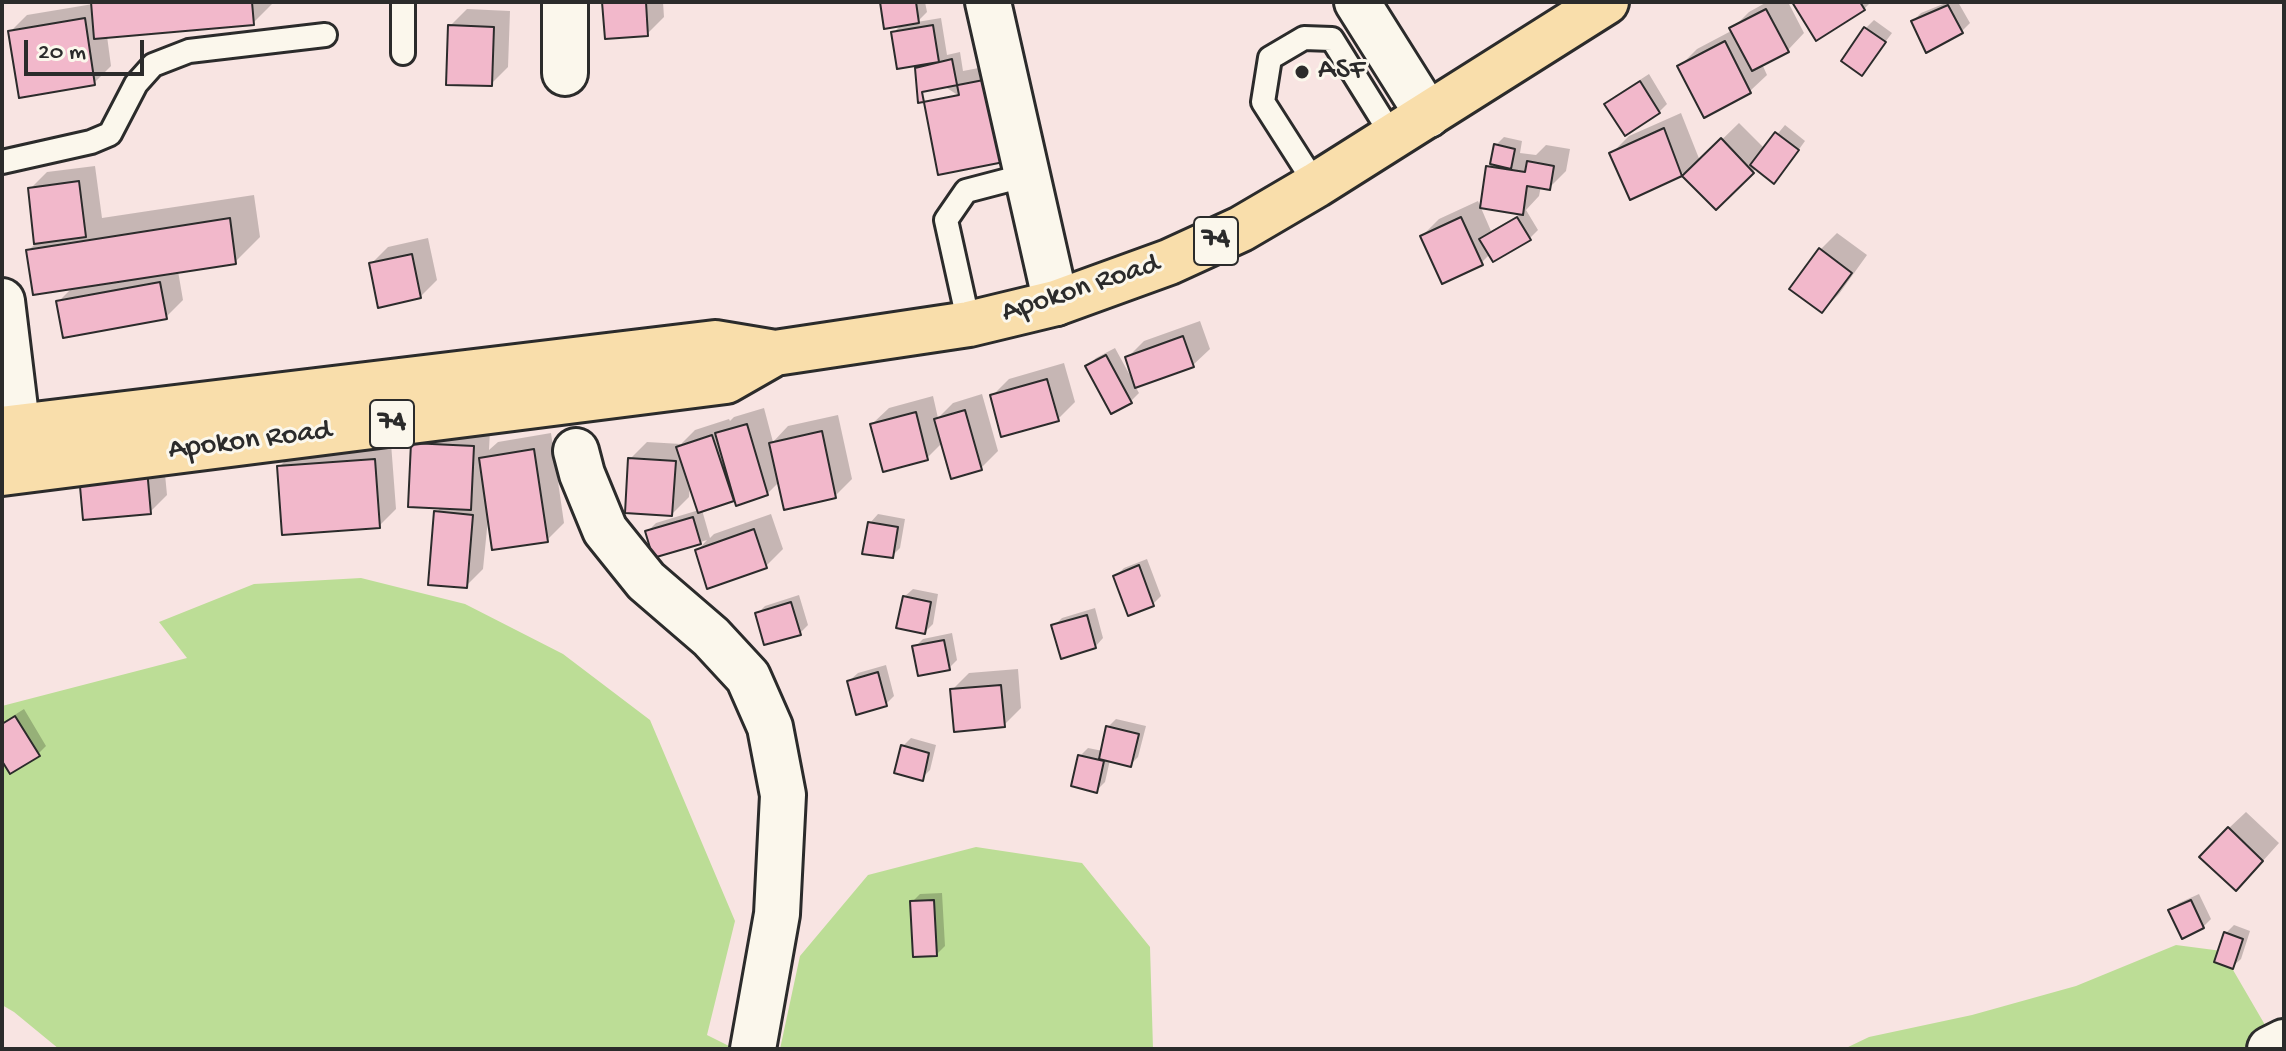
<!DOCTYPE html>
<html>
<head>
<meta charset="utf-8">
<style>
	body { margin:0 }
	#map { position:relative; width:2286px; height:1051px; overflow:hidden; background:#f8e4e2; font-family:"Gochi Hand",sans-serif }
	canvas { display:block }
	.frame { position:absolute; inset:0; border:4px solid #2b2b2b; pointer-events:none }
	.scale { position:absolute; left:24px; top:40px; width:120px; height:36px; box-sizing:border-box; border:4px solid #2b2b2b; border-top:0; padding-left:10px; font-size:24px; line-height:28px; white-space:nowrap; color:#2b2b2b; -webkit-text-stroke:6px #fbf7ec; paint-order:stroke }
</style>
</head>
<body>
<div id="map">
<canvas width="2286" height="1051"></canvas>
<div class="frame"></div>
<div class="scale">20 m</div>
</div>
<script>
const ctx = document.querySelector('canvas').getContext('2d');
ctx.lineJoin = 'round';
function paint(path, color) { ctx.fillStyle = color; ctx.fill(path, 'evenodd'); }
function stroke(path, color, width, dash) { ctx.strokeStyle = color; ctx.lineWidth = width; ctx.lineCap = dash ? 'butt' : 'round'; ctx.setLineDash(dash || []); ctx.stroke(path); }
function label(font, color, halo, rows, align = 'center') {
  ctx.font = font + ' "Gochi Hand",sans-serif'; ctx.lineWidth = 6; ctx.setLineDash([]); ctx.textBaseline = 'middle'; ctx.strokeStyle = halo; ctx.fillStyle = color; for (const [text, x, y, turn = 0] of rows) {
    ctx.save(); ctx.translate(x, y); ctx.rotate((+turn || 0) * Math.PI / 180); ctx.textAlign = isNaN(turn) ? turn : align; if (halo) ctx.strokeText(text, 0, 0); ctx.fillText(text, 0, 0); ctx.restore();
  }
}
paint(new Path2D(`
	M361 578 465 604 563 654 650 720 735 921 707 1035 735 1049H59L14 1012 2 1005V706L187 658 159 622 254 584Z
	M976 847 1082 863 1150 947 1153 1049H780L800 956 868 875Z
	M2176 945 2222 951 2279 1049H1844L1869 1037 1972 1015 2076 986Z`), '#bcdd96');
paint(new Path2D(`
	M93 2H274L253 23 107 36 111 66 94 83 10 32 27 15 93 4Z
	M604 2H663L664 17 647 34Z
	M882 2H925L927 12 917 22 941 18 947 55 960 52 963 71 1015 61 1030 141 917 69 923 62 893 33 902 24Z
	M1767 2H1788L1804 33 1788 50 1762 64 1767 75 1750 91 1680 66 1697 49 1733 30 1732 29 1749 12Z
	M1794 2H1871L1864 9Z
	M1948 2H1958L1970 23 1962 31 1913 21 1921 13Z
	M467 9 510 11 508 67 491 84 450 26Z
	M1874 20 1892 33 1862 73 1866 28Z
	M1649 74 1667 104 1659 112 1607 104 1615 96Z
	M1681 113 1700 161 1739 123 1765 149 1785 125 1805 141 1782 173 1757 168 1716 207 1683 173 1631 198 1612 153 1629 136Z
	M1504 137 1522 141 1520 153 1536 155 1546 145 1570 149 1566 171 1549 188 1541 186 1539 196 1526 210 1538 230 1530 238 1490 254 1481 263 1422 236 1439 219 1478 201 1491 231 1522 213 1488 167 1492 164 1496 145Z
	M95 166 102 218 254 195 260 237 235 262 178 271 183 300 166 317 59 301 73 287 28 251 36 243 30 189 47 172Z
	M1837 233 1867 255 1839 294 1822 311 1820 250Z
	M428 238 437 280 420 297 371 264 388 247Z
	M1200 321 1210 349 1193 365 1135 386 1139 393 1131 401 1112 412 1088 366 1096 358 1115 348 1133 381 1135 380 1127 358 1144 341Z
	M1064 363 1075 402 1058 419 992 396 1009 379Z
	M982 394 998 451 981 468 943 442 927 458 872 424 889 408 933 396 938 418 953 403Z
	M764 408 773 442 788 426 838 415 852 479 835 496 780 481 767 494 736 499 702 510 710 538 714 534 771 514 783 549 766 566 697 551 707 540 655 556 648 531 656 523 699 510 690 483 689 497 672 514 630 459 647 442 681 444 695 430 729 419 730 421 734 417Z
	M430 427 490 430 489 450 498 442 551 433 564 523 547 540 488 519 483 569 466 586 436 512 442 507 413 444Z
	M391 443 396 509 379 526 279 467 296 450Z
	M163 453 167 495 150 512 98 459Z
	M878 514 905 519 900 548 892 556 870 523Z
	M1147 559 1161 596 1153 604 1116 576 1124 568Z
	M913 589 938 594 933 624 925 632 904 597Z
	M799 595 808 625 800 633 757 614 765 606Z
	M1095 608 1103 638 1095 647 1054 626 1062 618Z
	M952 633 957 660 949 668 915 647 923 639Z
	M886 665 894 696 886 704 849 681 858 673Z
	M1018 669 1021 708 1004 725 952 690 969 673Z
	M24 709 46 746 38 754 2 757V723Z
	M1116 719 1146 726 1138 757 1130 765 1110 760 1105 782 1097 790 1080 756 1088 748 1103 751 1108 727Z
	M911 738 936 745 930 770 922 778 903 746Z
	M2246 812 2279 843 2253 872 2229 828Z
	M942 893 945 946 937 954 912 902 920 894Z
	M2199 894 2211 919 2203 927 2171 911 2179 903Z
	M2234 925 2250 931 2241 959 2232 967 2225 934Z`), '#0003');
const building = new Path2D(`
	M91 2H252L254 25 94 39Z
	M602 2H646L648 36 605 39Z
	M880 2H916L919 23 884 29Z
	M1792 2H1860L1865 10 1816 41Z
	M1948 5 1963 33 1926 53 1911 21Z
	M1766 9 1789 52 1752 71 1729 28Z
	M85 18 95 85 19 98 8 31Z
	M448 25 494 27 492 86 446 85Z
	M933 25 939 62 897 69 891 32Z
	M1864 27 1886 42 1862 76 1841 61Z
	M1725 41 1751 93 1704 118 1677 66Z
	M952 59 959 95 918 103 915 68Z
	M999 77 1014 160 938 175 922 92Z
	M1640 81 1660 113 1625 136 1604 104Z
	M1664 128 1682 176 1630 200 1609 153Z
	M1775 132 1799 150 1774 184 1750 165Z
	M1721 138 1754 173 1716 210 1682 176Z
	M1494 144 1515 149 1511 169 1490 164Z
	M1527 161 1554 166 1550 190 1527 186 1523 215 1480 208 1486 166 1525 172Z
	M79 181 86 237 34 244 28 188Z
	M1461 217 1483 265 1442 284 1420 236Z
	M1517 217 1531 240 1493 262 1479 239Z
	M230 218 236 264 33 295 26 250Z
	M1819 248 1852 273 1822 313 1789 289Z
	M412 254 421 298 378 308 369 263Z
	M160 282 167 319 63 338 56 301Z
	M1183 336 1194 367 1135 388 1125 357Z
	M1106 355 1132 403 1111 414 1085 366Z
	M1047 379 1059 421 1001 437 990 395Z
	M965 410 982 470 951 479 934 419Z
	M916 412 928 460 883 472 870 424Z
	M747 424 768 495 736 506 715 433Z
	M822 431 836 498 784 510 769 443Z
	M712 435 734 501 698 513 676 447Z
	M411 443 474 446 471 510 408 507Z
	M534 449 548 542 492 550 479 458Z
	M628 458 676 461 672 516 625 513Z
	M375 459 380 528 282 535 277 466Z
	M147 469 151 514 83 520 79 475Z
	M434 511 473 515 467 588 428 585Z
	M693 517 701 544 653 558 645 531Z
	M868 522 898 527 893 558 862 554Z
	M754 529 767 568 707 589 695 550Z
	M1139 565 1154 606 1128 616 1113 576Z
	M903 596 931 602 925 634 896 628Z
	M791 602 801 635 764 645 755 613Z
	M1087 615 1096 648 1061 659 1051 625Z
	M944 640 950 670 918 676 912 646Z
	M878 672 887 706 856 715 847 681Z
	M1001 685 1005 727 954 732 950 689Z
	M15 716 40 756 10 774 2 761V724Z
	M1106 726 1139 734 1131 767 1099 759Z
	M901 745 929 753 923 781 894 773Z
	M1078 755 1104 761 1097 793 1071 786Z
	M2228 827 2263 861 2236 891 2199 857Z
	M934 900 937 956 913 957 910 901Z
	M2191 900 2204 928 2182 939 2168 910Z
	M2224 932 2243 939 2233 969 2214 962Z`);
paint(building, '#f2b8cb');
stroke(building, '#2b2b2b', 2);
const lane = new Path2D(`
	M403 53V2
	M2 162 91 142 110 134 136 84 153 65 189 51 325 35
	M1316 185 1263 102 1270 58 1304 38 1332 39 1393 137
	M969 324 946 220 966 191 1027 175`);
const street = new Path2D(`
	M988 2 1056 303
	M1357 2 1428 115
	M565 73V2
	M2 301 22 466
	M576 451 582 474 605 530 646 581 711 637 748 677 770 727 783 795 777 914 753 1049
	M2270 1049 2284 1042`);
const highway = new Path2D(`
	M2 429 715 343 775 353 969 324 1056 303 1169 262 1241 229 1316 185 1606 2
	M2 473 726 381 775 353`);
stroke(lane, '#2b2b2b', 28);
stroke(street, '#2b2b2b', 50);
stroke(highway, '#2b2b2b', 50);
stroke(lane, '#fbf7ec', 22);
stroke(street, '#fbf7ec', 44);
stroke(highway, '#f9deab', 44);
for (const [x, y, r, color] of [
	[1302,72,8,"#2b2b2b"]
]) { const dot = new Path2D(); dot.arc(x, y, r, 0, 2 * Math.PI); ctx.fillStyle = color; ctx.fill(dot); stroke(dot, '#fbf7ec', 3); }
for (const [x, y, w] of [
	[1216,241,44],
	[392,424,44]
]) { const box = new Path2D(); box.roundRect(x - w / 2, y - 24, w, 48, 6); ctx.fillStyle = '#fbf7ec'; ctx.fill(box); stroke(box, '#2b2b2b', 2); }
label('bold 28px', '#2b2b2b', null, [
	["74",1216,241],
	["74",392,424]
]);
label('30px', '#2b2b2b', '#fbf7ec', [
	["ASF",1318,72]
], 'left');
label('30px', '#2b2b2b', '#fbf7ec', [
	["Apokon Road",1081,290,-18],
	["Apokon Road",250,442,-7]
]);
</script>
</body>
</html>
